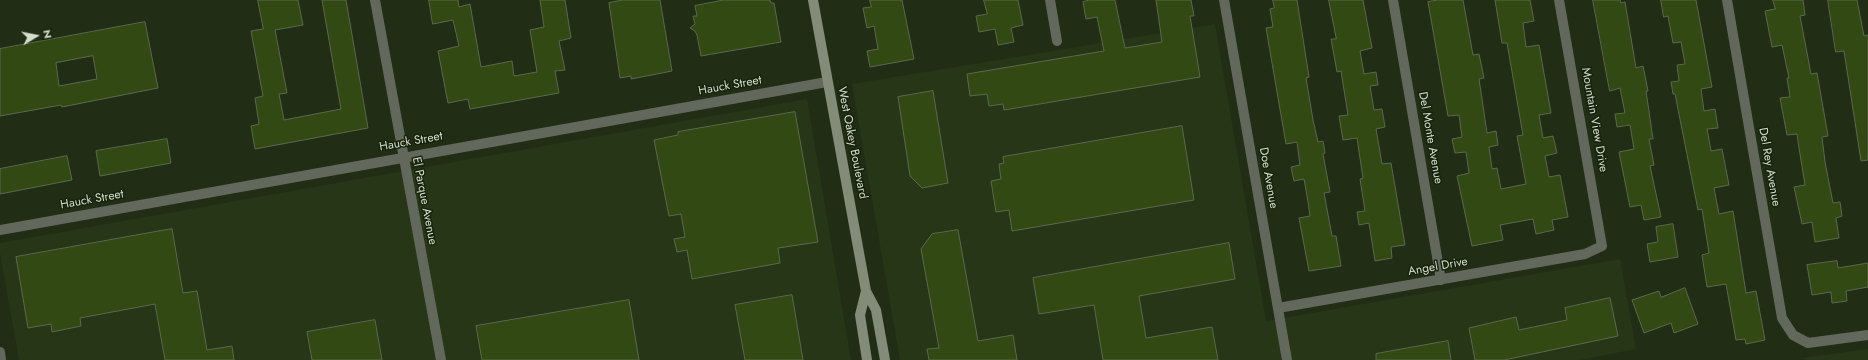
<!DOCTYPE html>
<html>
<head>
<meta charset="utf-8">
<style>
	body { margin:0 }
	#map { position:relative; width:1868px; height:360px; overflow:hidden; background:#222d15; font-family:Jost,sans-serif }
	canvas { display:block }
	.north { position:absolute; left:16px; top:16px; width:40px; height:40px; -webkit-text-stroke:3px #18230c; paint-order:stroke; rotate:80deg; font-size:11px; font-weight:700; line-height:16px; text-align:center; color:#d5dece }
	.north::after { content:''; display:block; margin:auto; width:14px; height:18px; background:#d5dece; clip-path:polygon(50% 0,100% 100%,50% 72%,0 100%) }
</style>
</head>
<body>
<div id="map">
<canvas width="1868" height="360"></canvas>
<div class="north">N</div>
</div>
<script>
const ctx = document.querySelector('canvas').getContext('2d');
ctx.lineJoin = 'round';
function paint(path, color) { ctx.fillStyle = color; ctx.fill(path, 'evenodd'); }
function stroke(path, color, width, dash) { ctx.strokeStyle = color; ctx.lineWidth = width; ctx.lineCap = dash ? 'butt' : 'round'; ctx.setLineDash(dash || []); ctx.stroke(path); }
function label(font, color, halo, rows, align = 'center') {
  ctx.font = font + ' Jost,sans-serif'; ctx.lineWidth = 3; ctx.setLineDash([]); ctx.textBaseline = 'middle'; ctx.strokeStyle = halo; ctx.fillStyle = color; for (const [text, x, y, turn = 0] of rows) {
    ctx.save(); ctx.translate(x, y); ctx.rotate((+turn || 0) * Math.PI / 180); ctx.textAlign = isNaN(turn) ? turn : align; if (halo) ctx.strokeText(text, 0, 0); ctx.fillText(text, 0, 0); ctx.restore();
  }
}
paint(new Path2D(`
	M1215 24 1266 321 1620 259 1636 349 1580 360H900L852 84Z
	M807 99 851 360H19L0 253V243Z
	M1868 349V360H1807L1802 358Z`), '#273617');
const building = new Path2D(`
	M258 0H298L303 25 275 30 287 93 279 94 284 120 341 109 322 0H346L368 128 255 149 251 126 259 124 255 98 263 96 251 31 263 29Z
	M429 0H458L459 7 470 4 481 67 512 61 514 76 537 72 530 30 544 27 540 0H565L571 38 559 41 565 70 555 71 559 93 470 109 468 99 448 103 438 51 459 46 453 20 433 24Z
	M623 0H660L672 71 631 79V76L620 78 609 3Z
	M724 0H770L771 3H774L781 42 701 56 697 35 695 31 690 28 695 24 693 16H697L695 6Z
	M870 0H902L914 59 870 67 867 51 878 49 874 26 867 28 863 8 871 7Z
	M984 0H1018L1023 25 1011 28 1014 42 998 45 995 29 979 32 976 16 987 14Z
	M1090 0H1115L1125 48 1162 42 1156 0H1191L1194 16H1190L1200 77 1004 110 1003 104 989 106 987 94 970 96 967 74 1104 51 1097 17 1086 19 1083 2Z
	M1273 0H1297L1309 77 1306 78 1313 120 1318 142 1323 141 1325 153 1323 154 1330 192 1324 193 1332 236H1336L1341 266 1309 271 1299 218 1310 216 1308 202 1304 179 1294 181 1291 167 1300 165 1297 142 1286 144 1266 28 1273 27 1270 9 1274 8Z
	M1329 0H1363L1372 48 1360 51 1364 74 1376 72 1378 85 1370 86 1374 110 1382 109 1385 127 1376 129 1382 164 1391 163 1405 245 1391 247 1392 258 1375 261 1369 223 1359 225 1357 212 1365 211 1360 179 1363 178 1357 138 1343 140 1339 116 1348 115 1341 71 1337 72 1331 39H1336Z
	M1438 0H1463L1473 55 1479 54 1484 78 1479 79 1487 133 1496 131 1498 145 1489 147 1492 169 1497 168 1501 189 1526 184 1517 136 1523 135 1507 43H1502L1495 0H1530L1534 21 1523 23 1526 47 1539 45 1551 113 1539 115 1543 138 1553 136 1557 153 1545 156 1549 177 1560 175 1568 217 1552 220 1554 230 1536 234 1533 219 1500 225 1503 240 1472 246 1457 176 1469 173 1466 152 1455 153 1452 139 1462 137 1459 115 1448 116 1428 2Z
	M1593 0H1620L1621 3 1625 2 1636 68 1643 66 1648 91H1646L1653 139H1649L1654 165 1650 166 1661 217 1644 220 1641 205 1630 207 1619 152 1634 149 1630 125 1617 127 1615 114 1625 113 1620 88 1610 91Z
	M1661 0H1696L1712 87 1701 89 1704 111 1715 109 1718 128 1707 129 1711 151 1722 149 1729 185 1714 188 1719 214 1733 211 1746 293 1756 291 1765 340 1746 344 1745 339 1736 340 1726 284 1707 287 1702 255 1709 253 1702 209 1698 210 1675 94H1673L1671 82 1679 81 1677 65 1685 64 1681 42 1673 43 1668 16 1664 17Z
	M1773 0H1803L1805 15 1800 16 1811 74 1817 73 1828 136 1822 137 1825 162 1833 203 1840 202 1842 216 1836 218 1839 238 1815 242 1812 222 1802 224 1794 187 1805 185 1799 148 1797 134 1787 135 1780 98 1790 97 1787 78H1789L1782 45 1772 47 1765 11 1775 9Z
	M1828 0H1857L1864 36 1868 35V160L1861 161 1844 51 1836 52Z
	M145 22 158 88 62 107 61 105 0 116V49ZM93 56 97 79 59 86 56 63Z
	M933 91 948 183 922 188 910 176 898 97Z
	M795 112 818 242 778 248 780 263 692 279 687 250 677 252 674 239 685 237 681 214 669 216 654 140 678 135V132Z
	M1182 126 1194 200 1012 231 1009 210 996 212 991 181 1001 179 999 164 1004 163 1003 157Z
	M167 139 171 163 100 176 96 151Z
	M67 156 72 180 0 194V169Z
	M1673 224 1678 257 1650 262 1647 244 1658 242 1656 227Z
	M172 229 183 293 197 291 207 350 232 346 234 360H165L155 304 80 318 81 326 52 332 51 324 28 328 16 257Z
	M958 230 978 341 1013 335 1017 360H929L927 349 939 348 921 249 932 234Z
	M1229 243 1235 279 1139 296 1146 338 1212 327 1218 360H1103L1094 305 1039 314 1033 278Z
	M1837 261 1838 268 1868 263V287L1846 291 1847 301 1832 303 1831 292 1812 295 1807 265Z
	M1685 288 1698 324 1674 333 1671 323 1644 333 1632 300 1659 291 1661 297Z
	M792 295 803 360H745L735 305Z
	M1610 298 1618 336 1504 360H1475L1469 328 1516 317 1519 330 1567 320 1565 308Z
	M629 300 639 360H482L476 326Z
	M375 320 382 360H312L307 332Z
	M1448 341 1451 360H1376V354Z`);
paint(building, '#324913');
stroke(building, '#5b694e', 1);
stroke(new Path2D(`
	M375 0 441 360
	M1050 0 1057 41
	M1224 0 1287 360
	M1393 0 1441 280
	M1727 0 1782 318 1793 335 1808 343 1868 335
	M0 230 827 82
	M1278 308 1585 254 1602 246 1559 0
	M0 352 1 360`), '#62685c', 10);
stroke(new Path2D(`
	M813 0 866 291 876 310 885 360
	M866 291 860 315 867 360`), '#828c79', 10);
label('12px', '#d5dece', '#18230c', [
	["Hauck Street",730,86,-10],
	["Mountain View Drive",1594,120,80],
	["Del Monte Avenue",1430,138,80],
	["Hauck Street",411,142,-10],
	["West Oakey Boulevard",852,143,79],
	["Del Rey Avenue",1769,167,80],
	["Doe Avenue",1268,178,80],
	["Hauck Street",92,200,-10],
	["El Parque Avenue",424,201,79],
	["Angel Drive",1438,267,-10]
]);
</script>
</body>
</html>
